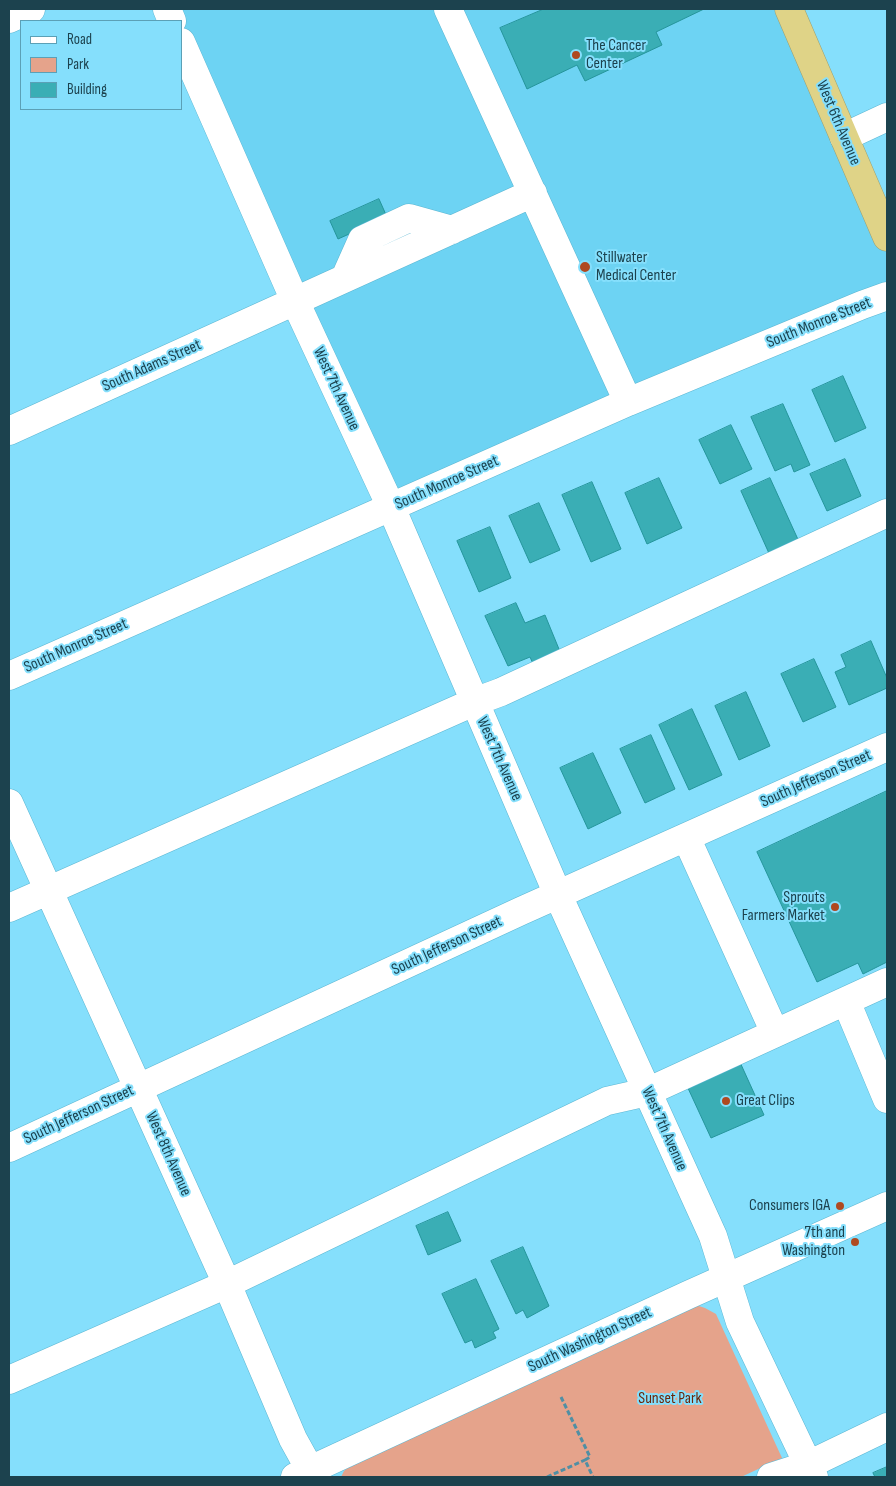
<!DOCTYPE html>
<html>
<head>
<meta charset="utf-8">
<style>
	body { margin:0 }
	#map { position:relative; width:896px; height:1486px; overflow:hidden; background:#85dffc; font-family:"Sofia Sans Condensed",sans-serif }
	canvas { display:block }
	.frame { position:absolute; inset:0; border:10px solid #1c424e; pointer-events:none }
	.legend { position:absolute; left:20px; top:20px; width:162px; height:90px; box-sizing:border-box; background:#85dffc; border:1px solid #5ba0b6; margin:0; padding:6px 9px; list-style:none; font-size:15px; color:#1c424e }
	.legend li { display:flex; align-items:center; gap:10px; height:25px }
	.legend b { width:25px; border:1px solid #5ba0b6 }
</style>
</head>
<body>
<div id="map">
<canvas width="896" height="1486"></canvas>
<div class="frame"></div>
<ul class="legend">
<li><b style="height:6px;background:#fff"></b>Road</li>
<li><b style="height:14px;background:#e5a38b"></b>Park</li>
<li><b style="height:14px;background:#3aaeb5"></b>Building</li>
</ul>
</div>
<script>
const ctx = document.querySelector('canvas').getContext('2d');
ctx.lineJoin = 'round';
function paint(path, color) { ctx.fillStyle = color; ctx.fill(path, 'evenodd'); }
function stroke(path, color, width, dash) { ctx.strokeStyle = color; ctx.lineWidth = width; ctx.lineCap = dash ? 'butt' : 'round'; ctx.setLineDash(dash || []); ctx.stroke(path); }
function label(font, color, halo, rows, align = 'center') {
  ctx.font = font + ' "Sofia Sans Condensed",sans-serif'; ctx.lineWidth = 4; ctx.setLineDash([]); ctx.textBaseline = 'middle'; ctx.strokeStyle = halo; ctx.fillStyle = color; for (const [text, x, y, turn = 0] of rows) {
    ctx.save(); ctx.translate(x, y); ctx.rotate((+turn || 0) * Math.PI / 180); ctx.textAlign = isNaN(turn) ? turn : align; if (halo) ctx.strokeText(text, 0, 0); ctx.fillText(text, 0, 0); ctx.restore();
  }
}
paint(new Path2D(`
	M165 9H782L887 246V288L392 506Z`), '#6dd3f3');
paint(new Path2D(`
	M693 1304 705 1308 716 1314 782 1458 741 1477H341L344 1471 351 1464Z`), '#e5a38b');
const building = new Path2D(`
	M544 9H704L656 32 662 45 585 81 577 65 527 89 500 28Z
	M379 199 387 217 338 239 330 221Z
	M843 376 866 428 835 442 812 390Z
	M783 404 810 465 794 472 791 464 775 471 751 417Z
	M731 425 752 469 720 484 699 440Z
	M845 459 861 496 827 511 810 474Z
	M659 478 682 528 647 544 625 493Z
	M770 478 801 546 772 560 741 491Z
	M592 482 621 549 591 562 562 495Z
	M539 503 560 550 530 563 509 516Z
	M490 527 511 578 479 592 457 541Z
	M516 603 525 623 545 615 561 654 534 666 530 657 508 666 485 616Z
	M871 641 887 678V688L849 705 835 672 846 667 841 655Z
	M814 659 836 707 803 722 781 674Z
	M746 692 770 746 739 760 715 706Z
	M692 709 722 775 689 790 659 725Z
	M651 735 675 789 645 803 620 749Z
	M593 753 621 813 588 829 560 768Z
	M887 791V962L863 974 858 963 817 982 757 852Z
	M739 1060 764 1115 711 1138 687 1086Z
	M448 1212 461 1241 428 1255 416 1226Z
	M523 1247 549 1306 527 1318 523 1310 516 1314 491 1261Z
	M476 1279 499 1329 493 1332 496 1338 475 1348 472 1340 465 1343 442 1294Z
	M887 1467V1477H875L873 1473Z`);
paint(building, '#3aaeb5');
stroke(building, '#25959b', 1);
const minor = new Path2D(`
	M167 9 172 21
	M448 9 628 402
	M9 19 31 9
	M181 42 295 301 391 507 558 895 713 1236 740 1322 814 1477
	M844 137 887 117
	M345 278 362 240 409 218 452 230
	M9 431 533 193
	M9 676 628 402 862 305 887 296
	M9 803 227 1284 293 1439 314 1477
	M686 837 775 1033
	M9 908 474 702 501 692 887 513
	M846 1001 887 1099
	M9 1148 521 911 887 747
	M9 1380 227 1284 607 1101 647 1092 887 982
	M295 1477 688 1295 887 1206
	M771 1477 808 1465 887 1427`);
const highway = new Path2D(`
	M789 9 887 237`);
stroke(minor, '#5bb6d2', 29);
stroke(highway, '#9ba073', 29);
stroke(new Path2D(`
	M561 1397 590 1457 585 1460 593 1477
	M547 1477 585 1460`), '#508fa4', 3, [5, 2.5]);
stroke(minor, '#fff', 28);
stroke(highway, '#dfd387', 28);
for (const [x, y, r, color] of [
	[576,55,5,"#af4920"],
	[585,267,6,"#af4920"],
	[835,907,5,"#af4920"],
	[726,1101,5,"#af4920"],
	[840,1206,5,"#af4920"],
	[855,1242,5,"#af4920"]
]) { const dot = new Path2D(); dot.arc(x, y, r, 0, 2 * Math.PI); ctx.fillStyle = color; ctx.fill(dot); stroke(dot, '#85dffc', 2); }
label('16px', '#1c424e', '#85dffc', [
	["The Cancer",586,46],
	["Center",586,64],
	["Stillwater",596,258],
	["Medical Center",596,276],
	["Sprouts",825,898,"right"],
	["Farmers Market",825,916,"right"],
	["Great Clips",736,1101],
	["Consumers IGA",830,1206,"right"],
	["7th and",845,1233,"right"],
	["Washington",845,1251,"right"]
], 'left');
label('16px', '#1c424e', '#85dffc', [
	["West 6th Avenue",838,123,67],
	["South Monroe Street",819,323,-22],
	["South Adams Street",152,366,-24],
	["West 7th Avenue",336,389,65],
	["South Monroe Street",447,483,-24],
	["South Monroe Street",76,646,-24],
	["West 7th Avenue",499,759,66],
	["South Jefferson Street",816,779,-24],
	["South Jefferson Street",447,946,-25],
	["South Jefferson Street",79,1115,-25],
	["West 7th Avenue",664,1129,66],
	["West 8th Avenue",168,1154,66],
	["South Washington Street",590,1340,-25]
]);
label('16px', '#6b270a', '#85dffc', [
	["Sunset Park",670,1399]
]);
</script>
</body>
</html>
